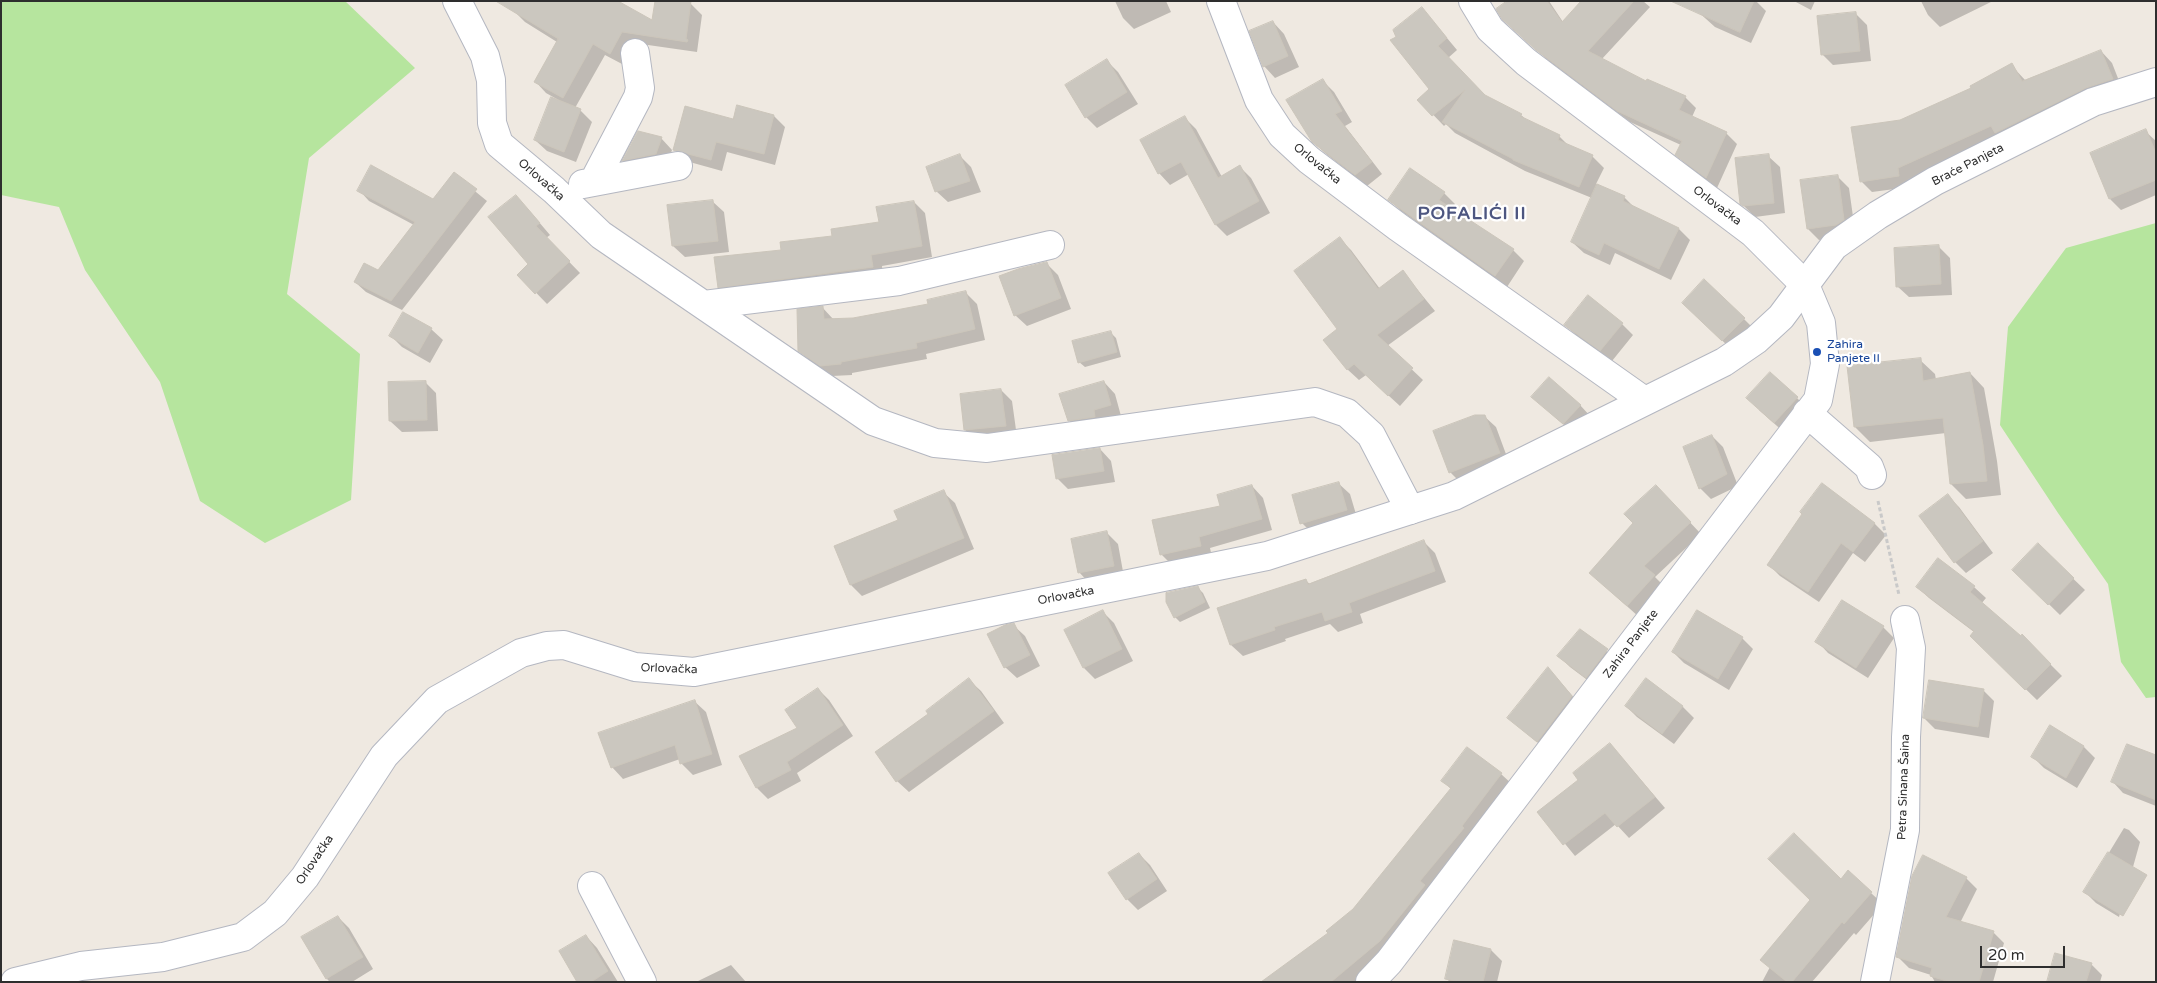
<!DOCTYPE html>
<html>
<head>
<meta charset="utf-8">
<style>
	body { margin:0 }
	#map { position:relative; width:2157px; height:983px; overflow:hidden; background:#efe9e1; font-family:"Varela Round",sans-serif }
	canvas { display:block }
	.frame { position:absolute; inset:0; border:2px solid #2e2e2e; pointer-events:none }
	.scale { position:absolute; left:1980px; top:946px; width:85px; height:22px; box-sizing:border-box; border:2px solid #2e2e2e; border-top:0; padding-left:6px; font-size:15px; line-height:18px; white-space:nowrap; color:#2e2e2e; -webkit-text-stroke:4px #fff; paint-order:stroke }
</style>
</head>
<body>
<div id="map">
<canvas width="2157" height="983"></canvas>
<div class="frame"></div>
<div class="scale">20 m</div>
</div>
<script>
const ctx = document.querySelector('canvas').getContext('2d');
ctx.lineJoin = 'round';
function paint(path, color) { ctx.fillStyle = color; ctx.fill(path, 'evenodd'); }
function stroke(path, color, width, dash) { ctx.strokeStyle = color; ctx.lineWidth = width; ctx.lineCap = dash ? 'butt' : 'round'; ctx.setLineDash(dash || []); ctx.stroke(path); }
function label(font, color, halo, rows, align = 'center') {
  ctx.font = font + ' "Varela Round",sans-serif'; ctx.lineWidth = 4.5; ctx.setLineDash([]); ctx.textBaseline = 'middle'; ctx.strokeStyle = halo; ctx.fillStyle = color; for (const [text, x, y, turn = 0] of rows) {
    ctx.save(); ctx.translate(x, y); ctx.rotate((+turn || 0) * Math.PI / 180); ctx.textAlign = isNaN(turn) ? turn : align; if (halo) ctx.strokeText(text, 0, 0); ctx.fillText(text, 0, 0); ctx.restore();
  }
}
paint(new Path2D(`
	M1 1H345L415 68 309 158 287 294 360 354 351 500 265 543 200 501 160 382 85 270 59 207 1 195Z
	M2156 223V697L2146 698 2121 662 2108 584 2058 513 2000 425 2008 327 2066 248Z`), '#b6e59e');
paint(new Path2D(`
	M1115 1H1166L1171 12 1134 29 1123 18Z
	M1509 1H1549L1563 22 1582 1H1643L1650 7 1601 60 1646 83 1685 97 1696 108 1692 117 1726 133 1737 144 1717 188 1688 166 1677 155 1681 145 1630 122 1549 61 1515 30Z
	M1686 1H1756L1766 11 1751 43 1715 27Z
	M1794 1H1815L1811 10Z
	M1921 1H1993L1940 27 1928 15Z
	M690 3 702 15 697 52 634 43 622 64 605 55 575 108 580 110 592 122 576 162 547 151 535 140 562 102 546 93 535 81 557 42 525 22 514 11 653 22Z
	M1422 8 1457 50 1448 58 1485 97 1521 115 1528 121 1559 136 1570 147 1592 156 1604 168 1596 184 1624 197 1635 208 1679 229 1690 240 1671 280 1615 253 1610 265 1584 253 1572 242 1592 198 1525 171 1455 133 1446 124 1444 126 1419 100 1430 89 1398 37Z
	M1856 14 1867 25 1871 61 1833 65 1822 54Z
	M1273 22 1284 34 1299 67 1275 78 1264 66Z
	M2101 51 2112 63 2123 91 2001 138 1909 180 1910 187 1872 192 1861 181 1900 121 1972 88 2011 65 2026 81Z
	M1107 61 1118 72 1138 104 1097 128 1086 117Z
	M1323 81 1334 92 1352 122 1345 126 1382 174 1367 186 1325 153 1313 141Z
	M774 116 785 127 775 165 727 152 722 171 686 161 674 149 734 121Z
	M1184 117 1196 129 1222 177 1240 167 1251 178 1270 213 1227 236 1216 225 1189 174 1170 185 1159 173Z
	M2145 131 2156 141V195L2121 210 2110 199 2091 154Z
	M661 138 672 150 667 165 635 171 624 160Z
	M960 156 971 167 981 192 948 202 936 191Z
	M1768 156 1780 167 1785 213 1755 217 1741 203Z
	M454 174 487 201 402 310 366 292 355 282 379 272 414 225 369 201 359 190 433 201Z
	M1837 176 1849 188 1855 231 1848 236 1819 240 1808 229Z
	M1444 193 1455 204 1452 209 1513 250 1524 261 1507 287 1401 211 1390 200Z
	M712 201 724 212 729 252 685 257 673 246Z
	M914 202 925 213 932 257 882 266 883 278 730 298 719 287 783 251 880 224Z
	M527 208 550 235 546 238 580 273 547 304 519 275 530 265Z
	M1340 239 1351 250 1380 289 1403 272 1435 311 1387 346 1423 380 1400 406 1366 375 1359 380 1347 369 1339 330Z
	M1939 247 1950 258 1952 295 1909 297 1897 286Z
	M1046 263 1058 275 1071 309 1027 326 1015 315Z
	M966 293 977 304 985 340 926 354 927 359 852 373V375L832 376 811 362 799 350 822 307 833 319H854L930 305Z
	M1695 314 1744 319 1755 330 1734 352Z
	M1622 324 1633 335 1612 361 1577 336 1566 325Z
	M431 329 443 340 430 363 402 347 391 336Z
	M1110 332 1116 338 1121 357 1085 367 1079 362Z
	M1920 360 1935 374 1936 380 1970 373 1984 388 1997 461 2001 495 1966 499 1951 484 1946 433 1870 442 1855 427Z
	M425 382 436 393 438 431 402 432 390 421Z
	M1104 382 1115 394 1121 416 1080 432 1069 420Z
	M1001 390 1012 401 1017 437 977 441 965 430Z
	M1533 397 1580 405 1591 417 1575 435Z
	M1797 398 1808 409 1786 434 1759 410Z
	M1484 416 1496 427 1510 465 1462 484 1451 473 1435 432Z
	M1712 436 1723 447 1738 486 1711 499 1700 488Z
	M1100 449 1111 461 1115 482 1068 489 1057 478Z
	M1338 483 1350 494 1358 521 1313 534 1302 523Z
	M1822 485 1875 524 1886 535 1865 562 1853 553 1819 602 1780 576 1769 565Z
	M1252 486 1263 498 1272 530 1210 548 1212 557 1172 565 1161 554 1221 507Z
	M943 492 955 503 974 549 862 596 851 585 836 547 899 521Z
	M1948 496 1959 507 1993 553 1966 573 1955 562Z
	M1667 498 1701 534 1655 577 1665 587 1639 617 1590 573Z
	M1107 533 1118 544 1124 577 1090 584 1079 572Z
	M1423 541 1435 553 1446 582 1360 614 1363 623 1338 632 1330 624 1285 639 1286 641 1243 656 1231 645 1219 609 1306 581 1310 584Z
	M2038 545 2085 590 2060 615 2014 570Z
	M1938 559 1974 587 1986 598 1981 604 2021 637 2022 636 2062 676 2037 700 1982 647 1974 632 1929 598 1917 587Z
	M1197 587 1203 593 1210 608 1180 622 1175 617Z
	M1103 612 1114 623 1133 661 1095 679 1084 668 1066 630Z
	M1013 625 1025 636 1040 666 1017 678 1005 667Z
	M1883 627 1894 638 1868 678 1828 653 1817 641Z
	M1581 630 1618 661 1598 688 1570 667 1559 656Z
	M1742 638 1753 649 1729 690 1684 663 1673 652Z
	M1548 668 1583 708 1549 752 1508 718Z
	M969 680 981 691 1004 723 909 792 897 781 877 752 930 715Z
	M1646 680 1683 707 1694 718 1674 744 1637 717 1626 706Z
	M818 689 829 700 853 736 797 773 801 781 768 799 757 788 741 757 798 728Z
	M1983 690 1994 701 1989 738 1935 729 1924 718Z
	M694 701 706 712 722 765 693 775 681 763 680 759 623 779 612 767Z
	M2050 727 2084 747 2095 758 2077 788 2044 768 2032 756Z
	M1610 744 1665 808 1629 838 1616 824 1575 856 1539 812 1580 780Z
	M2156 757V806L2123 793 2113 782Z
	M1501 774 1513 785 1391 952 1356 982H1264L1330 933 1354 910 1452 790 1443 781Z
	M2124 828 2129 830 2140 842 2119 917 2096 903 2085 892Z
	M1139 854 1150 865 1167 891 1138 910 1127 899Z
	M1848 872 1883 904 1856 935 1854 933 1812 982H1762L1770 967Z
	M1966 878 1977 889 1960 923 1993 932 2004 943 1993 982H1935L1931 975 1909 968 1897 956Z
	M338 917 349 928 373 969 352 982H330L327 979Z
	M586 936 597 948 618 982H579Z
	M1491 950 1502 961 1497 982H1450L1446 978Z
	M2091 964 2102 975 2100 982H2048Z
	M731 965 746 982H696Z`), '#0003');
const building = new Path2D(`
	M496 1H618L652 20 655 1H691L686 39 688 40 687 42 622 32 610 54 593 44 563 98 534 82 558 39Z
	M1507 1H1547L1562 22 1581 1H1634L1588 51 1646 81 1647 79 1686 96 1679 110 1727 132 1706 178 1675 155 1682 141 1617 111 1536 50 1502 19 1496 9Z
	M1671 1H1754L1740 32Z
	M1422 7 1447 38 1438 46 1485 95 1522 114 1520 116 1560 135 1558 140 1593 155 1579 187 1513 160V159L1442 122 1465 90 1432 116 1417 100 1429 89 1390 40 1396 37 1393 30Z
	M1856 12 1860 51 1821 55 1817 16Z
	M1273 21 1288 56 1263 67 1249 31Z
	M2101 50 2113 79 2086 88 1995 133 1991 126 1898 168 1899 176 1860 182 1851 127 1900 120 1971 88 1970 86 2012 63 2022 81Z
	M1107 59 1127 92 1085 118 1065 85Z
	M1323 79 1342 111 1335 114 1372 162 1355 175 1312 142 1286 100Z
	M551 97 581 109 564 152 534 140Z
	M737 105 774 115 764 154 716 142 711 160 673 150 685 106 733 119Z
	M1185 116 1218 178 1240 165 1259 201 1215 225 1181 162 1158 174 1140 140Z
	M2146 129 2156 153V180L2109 199 2090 153Z
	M638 131 662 137 656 154 622 161Z
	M960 154 970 181 935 192 926 167Z
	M1769 154 1774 203 1743 206 1740 204 1735 158Z
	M371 165 433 199 454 172 477 189 391 301 354 282 364 263 378 270 415 222 357 191Z
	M1410 168 1445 192 1439 200 1514 249 1495 276 1388 200Z
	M1838 175 1844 220 1836 225 1807 229 1800 180Z
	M1597 184 1625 196 1623 201 1679 228 1659 269 1604 243 1599 255 1571 242Z
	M516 195 540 223 536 226 570 261 535 294 517 275 528 264 488 217Z
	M713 200 718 241 672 246 667 205Z
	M914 201 922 246 871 255 873 267 718 288 714 257 781 250 780 242 832 236 831 229 879 222 876 207Z
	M1340 237 1378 289 1403 270 1424 299 1377 335 1413 368 1388 396 1354 364 1347 370 1323 340 1337 329 1294 271Z
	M1939 245 1941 284 1896 287 1894 248Z
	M1047 262 1061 298 1014 316 999 276 1018 269Z
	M1704 279 1745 318 1722 341 1682 303Z
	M966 291 975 329 916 343 917 348 841 362V364L820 366 798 351 797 309 823 306 824 319 853 318 928 304 927 300Z
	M1588 295 1623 323 1600 351 1564 325Z
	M403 312 432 328 418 353 389 336Z
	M1111 331 1117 352 1078 363 1072 341Z
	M1921 358 1923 381 1970 372 1983 445 1987 481 1950 484 1943 418 1854 427 1847 366Z
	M1770 372 1798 397 1774 423 1746 398Z
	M1549 377 1581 405 1563 424 1531 397Z
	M426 381 427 420 389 421 388 382Z
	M1104 381 1111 405 1094 410 1095 417 1068 421 1059 394Z
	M1001 389 1006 426 964 430 960 394Z
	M1475 415H1485L1500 453 1449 473 1433 431Z
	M1712 435 1727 474 1699 489 1683 447Z
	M1100 448 1104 471 1056 479 1052 455Z
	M1339 482 1347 510 1300 524 1292 495Z
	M1822 483 1875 523 1853 552 1841 543 1808 592 1767 565 1802 514 1800 512Z
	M1252 485 1262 519 1199 537 1201 546 1160 555 1152 520 1220 506 1217 495Z
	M1656 485 1691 522 1644 566 1655 575 1627 606 1589 573 1633 523 1624 514Z
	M944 490 964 538 850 585 834 546 898 520 894 511Z
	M1948 494 1983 541 1954 563 1919 516Z
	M1107 531 1114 566 1078 573 1071 539Z
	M1424 540 1435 571 1349 603 1352 612 1325 621 1322 612 1274 627 1275 630 1230 645 1217 608 1306 579 1308 584Z
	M2038 543 2074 578 2048 605 2012 570Z
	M1938 558 1975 586 1970 592 2021 636 2022 634 2051 664 2025 690 1970 636 1974 631 1916 587Z
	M1198 586 1205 602 1174 618 1166 602V593Z
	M1842 600 1884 626 1856 668 1815 642Z
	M1103 610 1122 649 1083 668 1064 630Z
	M1697 610 1743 637 1718 679 1672 652Z
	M1014 623 1030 655 1004 668 987 634 1005 625Z
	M1580 629 1608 649 1586 678 1557 656Z
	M1548 667 1572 696 1537 742 1507 718Z
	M969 678 994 711 896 782 875 752 928 714 926 711Z
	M1646 678 1683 706 1662 734 1625 706Z
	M1929 680 1984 689 1978 727 1923 718Z
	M818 688 843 725 787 762 791 770 756 788 739 756 797 728 785 710Z
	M695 700 712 754 680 764 675 745 611 768 598 733Z
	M2050 725 2084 746 2066 778 2031 757Z
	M1610 743 1655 797 1617 827 1605 813 1563 845 1537 812 1578 780 1573 773Z
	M2127 744 2156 755V800L2111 782Z
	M1467 747 1502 773 1462 826 1464 828 1420 881 1425 885 1380 941 1331 982H1261L1328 933 1326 931 1353 909 1451 788 1441 781Z
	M1794 833 1841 879 1848 870 1872 892 1844 924 1842 922 1792 982H1787L1760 960 1810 900 1768 859Z
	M2108 852 2147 875 2123 916 2083 892Z
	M1139 853 1157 879 1126 900 1108 873Z
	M1923 855 1967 877 1946 917 1994 931 1979 982H1950L1930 976 1932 968 1896 957 1912 876Z
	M338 916 363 957 326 979 301 937Z
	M586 935 608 971 591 982H577L559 951Z
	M1454 940 1491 949 1483 982H1458L1445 979Z
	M2055 953 2092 963 2086 982H2047Z`);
paint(building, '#cbc7bf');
stroke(building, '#cbc5ba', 1);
const minor = new Path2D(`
	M457 1 485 56 491 80 492 123 499 144 554 190 601 235 873 421 935 443 987 448 1315 402 1347 413 1371 435 1410 510
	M1221 1 1259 100 1282 135 1309 160 1398 227 1643 400
	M594 181 638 97 640 88 635 53
	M583 184 678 166
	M704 305 899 281 1050 245
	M1807 413 1869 467 1872 475
	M592 886 642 982
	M1370 982 1389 962 1818 400 1825 364 1821 323 1805 285 1753 233 1526 62 1490 29 1473 1
	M1875 982 1905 830 1906 737 1911 648 1905 620`);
const tertiary = new Path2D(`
	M15 982 81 966 163 957 243 937 275 913 305 877 384 756 437 700 521 653 547 646 564 645 635 667 694 672 1267 556 1454 496 1724 362 1756 340 1781 317 1834 246 1878 215 1935 181 2093 102 2156 82`);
stroke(minor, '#b4b7c1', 30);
stroke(tertiary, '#b4b7c1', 30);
stroke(new Path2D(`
	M1878 501 1899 595`), '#c9c9c9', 3, [4, 2.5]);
stroke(minor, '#fff', 28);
stroke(tertiary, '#fff', 28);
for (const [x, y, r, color] of [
	[1817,352,5,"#1a4fb4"]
]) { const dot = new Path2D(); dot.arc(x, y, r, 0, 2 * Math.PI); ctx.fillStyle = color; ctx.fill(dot); stroke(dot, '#fff', 2); }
label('12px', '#2e2e2e', '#fff', [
	["Orlovačka",1317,164,39],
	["Braće Panjeta",1968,165,-27],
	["Orlovačka",541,180,41],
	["Orlovačka",1717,206,37],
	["Orlovačka",1066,596,-11],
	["Zahira Panjete",1631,644,-53],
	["Orlovačka",669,669,2],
	["Petra Sinana Šaina",1904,787,-88],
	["Orlovačka",315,860,-56]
]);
label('12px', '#164399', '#fff', [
	["Zahira",1827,345],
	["Panjete II",1827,359]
], 'left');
ctx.letterSpacing = '1px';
label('bold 18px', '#4d5680', '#fff', [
	["POFALIĆI II",1472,214]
]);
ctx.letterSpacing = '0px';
</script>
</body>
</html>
